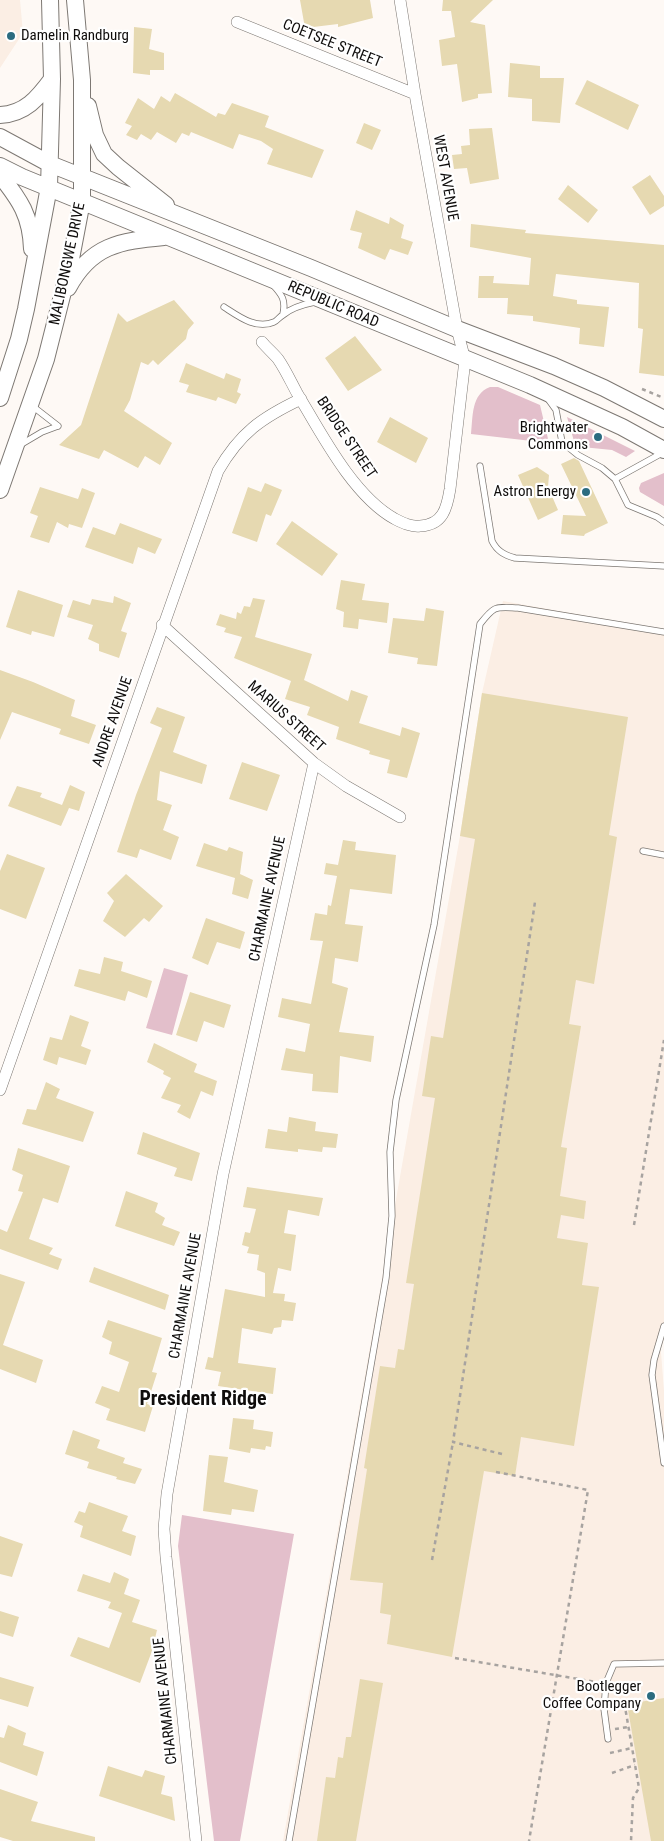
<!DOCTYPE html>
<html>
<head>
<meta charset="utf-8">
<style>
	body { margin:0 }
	canvas { display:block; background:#fef9f5 }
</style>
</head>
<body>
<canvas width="664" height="1841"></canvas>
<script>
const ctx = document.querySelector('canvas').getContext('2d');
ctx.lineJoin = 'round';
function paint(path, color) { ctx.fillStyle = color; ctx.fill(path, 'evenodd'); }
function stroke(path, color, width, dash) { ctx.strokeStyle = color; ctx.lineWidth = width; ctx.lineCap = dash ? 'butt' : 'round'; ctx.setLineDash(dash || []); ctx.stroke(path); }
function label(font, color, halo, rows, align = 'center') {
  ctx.font = font + ' "Roboto Condensed",sans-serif'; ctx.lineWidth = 4.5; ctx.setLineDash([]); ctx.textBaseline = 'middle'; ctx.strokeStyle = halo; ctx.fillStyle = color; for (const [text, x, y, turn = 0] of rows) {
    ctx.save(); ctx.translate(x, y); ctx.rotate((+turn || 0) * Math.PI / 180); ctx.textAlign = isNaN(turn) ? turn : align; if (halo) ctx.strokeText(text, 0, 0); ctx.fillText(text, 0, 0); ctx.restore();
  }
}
paint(new Path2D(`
	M0 0H20L23 33 0 68Z
	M503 601 664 630V1329L660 1339 664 1391V1841H283L460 836 482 693Z`), '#fbeee4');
paint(new Path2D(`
	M490 387H498L540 405 549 443 471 434C473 417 471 394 490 387Z
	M567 417 635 451 626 457 612 450 582 447 574 441Z
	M664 473V506L640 492 639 488 641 483Z
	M164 968 188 975 172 1035 146 1028Z
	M182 1515 294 1534 240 1841H214L178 1546Z`), '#e3bfcb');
paint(new Path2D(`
	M300 0H370L373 18 338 27V24L305 28Z
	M443 0H493L470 22 485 25 492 93 478 94V98L462 102 457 64 442 66 439 40 455 37 451 11H442Z
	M134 27 152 29 149 49 164 53V70H150V75L133 73Z
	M510 63 540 66V78H564L560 123 532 121V99L508 97Z
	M587 80 639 105 628 130 575 104Z
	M175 93 216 117 218 113 225 115 232 103 269 116 265 127 324 150 312 178 267 164 273 149 261 141 239 134 233 149 191 132 189 136 182 133 176 143 157 132 151 140 141 134 137 140 126 135 132 126 125 123 138 98 154 109 161 96 170 102Z
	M364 123 381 130 372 150 356 143Z
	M492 128 499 179 470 184 467 168 454 169 452 155 462 154 461 146 470 145 469 129Z
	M650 175 664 196V206L650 215 632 187Z
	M568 185 598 210 588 223 558 199Z
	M356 210 389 224 390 217 404 225 401 238 413 242 408 255 390 249 385 260 358 248 362 233 350 230Z
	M471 224 526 230 525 233 664 245V376L639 373 643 329 638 328 639 283 556 274 553 296 577 300V304L609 307 604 347 579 344 580 328 533 321V316L507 314 508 298H478L479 276H494L493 283 529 285 531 258 470 247Z
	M174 300 194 323 188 330 186 339 158 365 153 360 148 365 141 362 130 400 124 411 172 443 160 465 145 456 138 468 104 450 99 459 59 445 81 425 118 313 127 322Z
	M355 336 382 370 348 391 325 358Z
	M186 363 224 379 226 373 241 379 237 392 241 394 236 404 218 397 216 401 186 392 189 385 179 382Z
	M390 417 428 438 416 463 377 442Z
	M574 458 579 461 608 523 585 534 584 536 561 534 563 515 586 516 561 464Z
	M537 467 549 475 548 487 558 510 538 520 518 475Z
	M265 483 282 490 271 516 266 514 257 542 232 533 248 487 261 492Z
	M40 487 78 499 82 488 95 493 82 528 69 524 68 528 57 522 49 543 30 537 38 516 30 513Z
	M292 521 338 554 322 576 276 544Z
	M120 523 162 539 155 554 138 547 133 564 85 547 93 527 115 535Z
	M341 580 365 584 362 600 389 603 387 623 359 619 358 629 343 627 344 612 336 609Z
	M18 590 63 605 54 637 32 631 31 635 6 627Z
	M114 596 131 603 121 631 127 633 119 658 99 651V644L88 639 93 625 67 617 73 600 90 605 92 599 113 603Z
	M253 598 265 600 255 637 312 654 304 680 348 701 351 690 368 696 359 723 400 736 402 727 420 733 407 778 387 773 390 760 369 754 370 751 336 739 339 727 307 715 310 707 285 699 291 681 234 658 242 637 224 632 226 628 216 625 220 614 236 619 237 612 241 614 244 606 250 607Z
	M426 608 444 611 437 666 417 664 418 658 388 653 393 618 424 621Z
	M0 670 33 682 75 700 71 716 96 725 89 744 59 734 61 729 12 712 0 740Z
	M482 693 628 717 609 835 617 837 594 984 576 980 569 1024 581 1026 561 1147 567 1148 560 1196 586 1201 584 1219 561 1215 557 1238 588 1243 582 1285 599 1287 574 1446 521 1437 515 1476 484 1471 452 1657 387 1644 391 1615 380 1613 383 1583 350 1580 367 1469 364 1468 380 1366 395 1368 398 1349 404 1350 414 1284 406 1283 435 1098 422 1096 431 1036 443 1038 475 839 460 836Z
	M157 707 185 717 173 752 207 765 202 784 160 771 157 800 172 805 163 830 179 837 171 860 140 849 137 858 117 852 136 795 162 728 150 723Z
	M242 762 280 775 267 811 229 799Z
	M70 785 85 792 79 811 69 808 61 826 8 806 17 786 42 793 40 797 62 805Z
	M343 840 356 842 355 850 396 855 392 894 350 889 345 924 363 926 358 962 335 958 332 983 348 988 339 1032 374 1036 371 1062 340 1056 338 1093 312 1091 313 1074 281 1070 286 1048 305 1052 310 1024 278 1017 282 998 311 1004 323 941 310 940 315 913 327 915 328 905 331 906 337 876 324 874 326 863 338 865Z
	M204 843 227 851 229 847 243 852 240 874 253 880 248 899 232 894 235 878 196 866Z
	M7 854 45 868 26 919 0 909V871Z
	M126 874 163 906 149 922 144 918 125 937 103 921 114 901 107 893Z
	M206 918 245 932 240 949 217 942 208 965 192 958Z
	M104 957 123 962 121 971 152 981 147 998 128 991 125 1001 74 986 79 969 100 974Z
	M190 992 231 1005 224 1028 204 1021 197 1042 176 1035Z
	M70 1015 89 1022 81 1046 91 1050 86 1065 59 1057 57 1065 43 1060 50 1037 62 1040Z
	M154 1043 197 1064 194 1072 217 1081 213 1096 201 1091 190 1119 177 1112 181 1105 161 1098 171 1078 163 1074 164 1071 147 1062Z
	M46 1082 60 1089 56 1098 94 1112 83 1142 22 1124 27 1109 36 1110Z
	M289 1117 316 1122 315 1131 338 1134 336 1148 323 1147 322 1152 298 1149V1152L265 1148 268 1129 287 1132Z
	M143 1132 200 1153 192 1181 174 1176 177 1168 137 1154Z
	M18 1148 70 1166 58 1203 43 1198 29 1239 53 1248 49 1254 62 1259 58 1270 0 1249V1229L7 1232 23 1192 18 1191 23 1175 12 1170Z
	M247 1187 323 1198 319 1216 288 1210 284 1233 296 1235 291 1271 278 1268 273 1293 285 1294 284 1301 296 1303 293 1321 282 1320 281 1327 274 1328 272 1334 242 1328 238 1363 276 1368 273 1394 218 1386 221 1372 205 1369 208 1357 213 1358 225 1289 265 1297V1273L257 1270 259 1255 247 1253 249 1247 242 1245 245 1232 250 1233 256 1209 243 1207Z
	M126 1191 158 1203 155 1212 165 1218 162 1225 180 1232 174 1246 115 1226Z
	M94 1267 169 1295 165 1310 89 1282Z
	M0 1274 25 1282 3 1345 43 1360 36 1383 0 1369Z
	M108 1320 162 1338 152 1372 157 1373 147 1404 153 1406 145 1432 106 1420 110 1409 95 1403 102 1386 119 1392 129 1362 109 1354 112 1342 102 1337Z
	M233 1418 254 1420 253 1429 273 1432 271 1447 266 1446 265 1450 251 1448 250 1453 229 1449Z
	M73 1430 100 1440 97 1448 125 1458 123 1463 142 1469 135 1484 116 1479 117 1477 87 1468 89 1462 65 1454Z
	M209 1455 228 1457 224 1482 258 1490 254 1512 232 1509 231 1515 203 1511Z
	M89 1502 128 1516 122 1531 136 1536 131 1556 80 1537 83 1526 74 1522 79 1511 85 1513Z
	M0 1536 23 1544 12 1577 0 1574Z
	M114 1572 129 1579 124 1594 140 1600 132 1622 157 1630 152 1651 140 1683 70 1656 78 1637 109 1648 122 1613 108 1608 111 1602 77 1591 83 1574 110 1583Z
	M0 1611 19 1617 13 1637 0 1633Z
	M0 1677 34 1687 28 1707 0 1699Z
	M360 1679 383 1683 356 1841H317L326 1777 335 1778 338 1757 343 1758 346 1737H351Z
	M664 1698V1841H651L627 1704Z
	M8 1725 26 1733 23 1745 44 1752 37 1776 0 1762V1737L4 1738Z
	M108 1766 142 1777 145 1770 165 1776 161 1794 172 1797 175 1821 99 1796Z
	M0 1789 38 1802 31 1821 95 1837V1841H13L0 1837Z`), '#e6d9b1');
const service = new Path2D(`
	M273 285C282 295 286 300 283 314
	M224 307C238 316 256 330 274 322 277 321 279 317 283 315 291 308 305 304 315 302
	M548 399 556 410 562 442 578 455 602 468 615 479 628 505 657 517 664 522
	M31 405 58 426
	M20 445 42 432 58 426
	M480 466 492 541C497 551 504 555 515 558L664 566
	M615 479 662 453
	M643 851 664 855
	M664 1326 654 1360 652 1375 664 1463
	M608 1739 604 1709 606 1683 614 1664 664 1663
	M289 1841 386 1278 392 1216 390 1152 396 1100 434 925 480 624C495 605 495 607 518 608L664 632`);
const minor = new Path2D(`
	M237 22 415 94
	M262 342C267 348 273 353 278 359 285 369 291 382 297 393 321 433 353 496 395 519 403 523 411 527 420 526 443 525 447 508 450 489L465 360 457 329 415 94 400 0
	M162 625 314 763 346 786 400 817
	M0 1090 218 471C240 433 261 418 301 399
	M196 1841 166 1557 164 1529 167 1494 223 1174 314 763`);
const secondary = new Path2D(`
	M88 106 95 135 104 154 118 167 166 205
	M0 115C25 114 38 98 52 79
	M0 137 50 164 311 268 457 329 554 366 604 388 664 419
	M0 166 22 177 530 385 622 427 664 450
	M0 175C20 200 31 216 32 249
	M68 288C91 245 120 241 164 237
	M0 398 19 339 26 309 49 187 52 79 50 0
	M0 490 46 359 70 264 82 201V80L75 0`);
stroke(service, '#7d7873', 7);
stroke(minor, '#7d7873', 12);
stroke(secondary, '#7d7873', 18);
stroke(new Path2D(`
	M642 389 664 398
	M634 1225 664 1040
	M502 1454 453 1442 535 902
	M496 1472 588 1490 529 1841
	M432 1560 453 1442
	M455 1658 596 1682
	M613 1707H625L639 1788 633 1798 631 1841
	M615 1729 628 1727
	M610 1753 632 1748
	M612 1773 635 1765`), '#a7a3a0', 2.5, [4, 4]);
stroke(service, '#fff', 5.5);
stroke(minor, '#fff', 11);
stroke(secondary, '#fff', 16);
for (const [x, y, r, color] of [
	[11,36,5,"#2b6c80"],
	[598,437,5,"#2b6c80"],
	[586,492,5,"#2b6c80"],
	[651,1696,5,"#2b6c80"]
]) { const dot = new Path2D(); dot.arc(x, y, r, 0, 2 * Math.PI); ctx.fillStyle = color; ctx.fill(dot); stroke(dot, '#fff', 2); }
label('15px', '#0f0d0c', '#fff', [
	["Damelin Randburg",21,36,"left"],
	["Brightwater",588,428],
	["Commons",588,445],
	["Astron Energy",576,492],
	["Bootlegger",641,1687],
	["Coffee Company",641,1704]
], 'right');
label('15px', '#0f0d0c', '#fff', [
	["COETSEE STREET",332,44,22],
	["WEST AVENUE",445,178,80],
	["MALIBONGWE DRIVE",68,264,-78],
	["REPUBLIC ROAD",333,305,23],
	["BRIDGE STREET",346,438,56],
	["MARIUS STREET",286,717,42],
	["ANDRE AVENUE",113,722,-71],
	["CHARMAINE AVENUE",268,899,-78],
	["CHARMAINE AVENUE",186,1296,-80],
	["CHARMAINE AVENUE",166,1701,-96]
]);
label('bold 20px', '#0f0d0c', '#fff', [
	["President Ridge",203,1400]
]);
</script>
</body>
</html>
